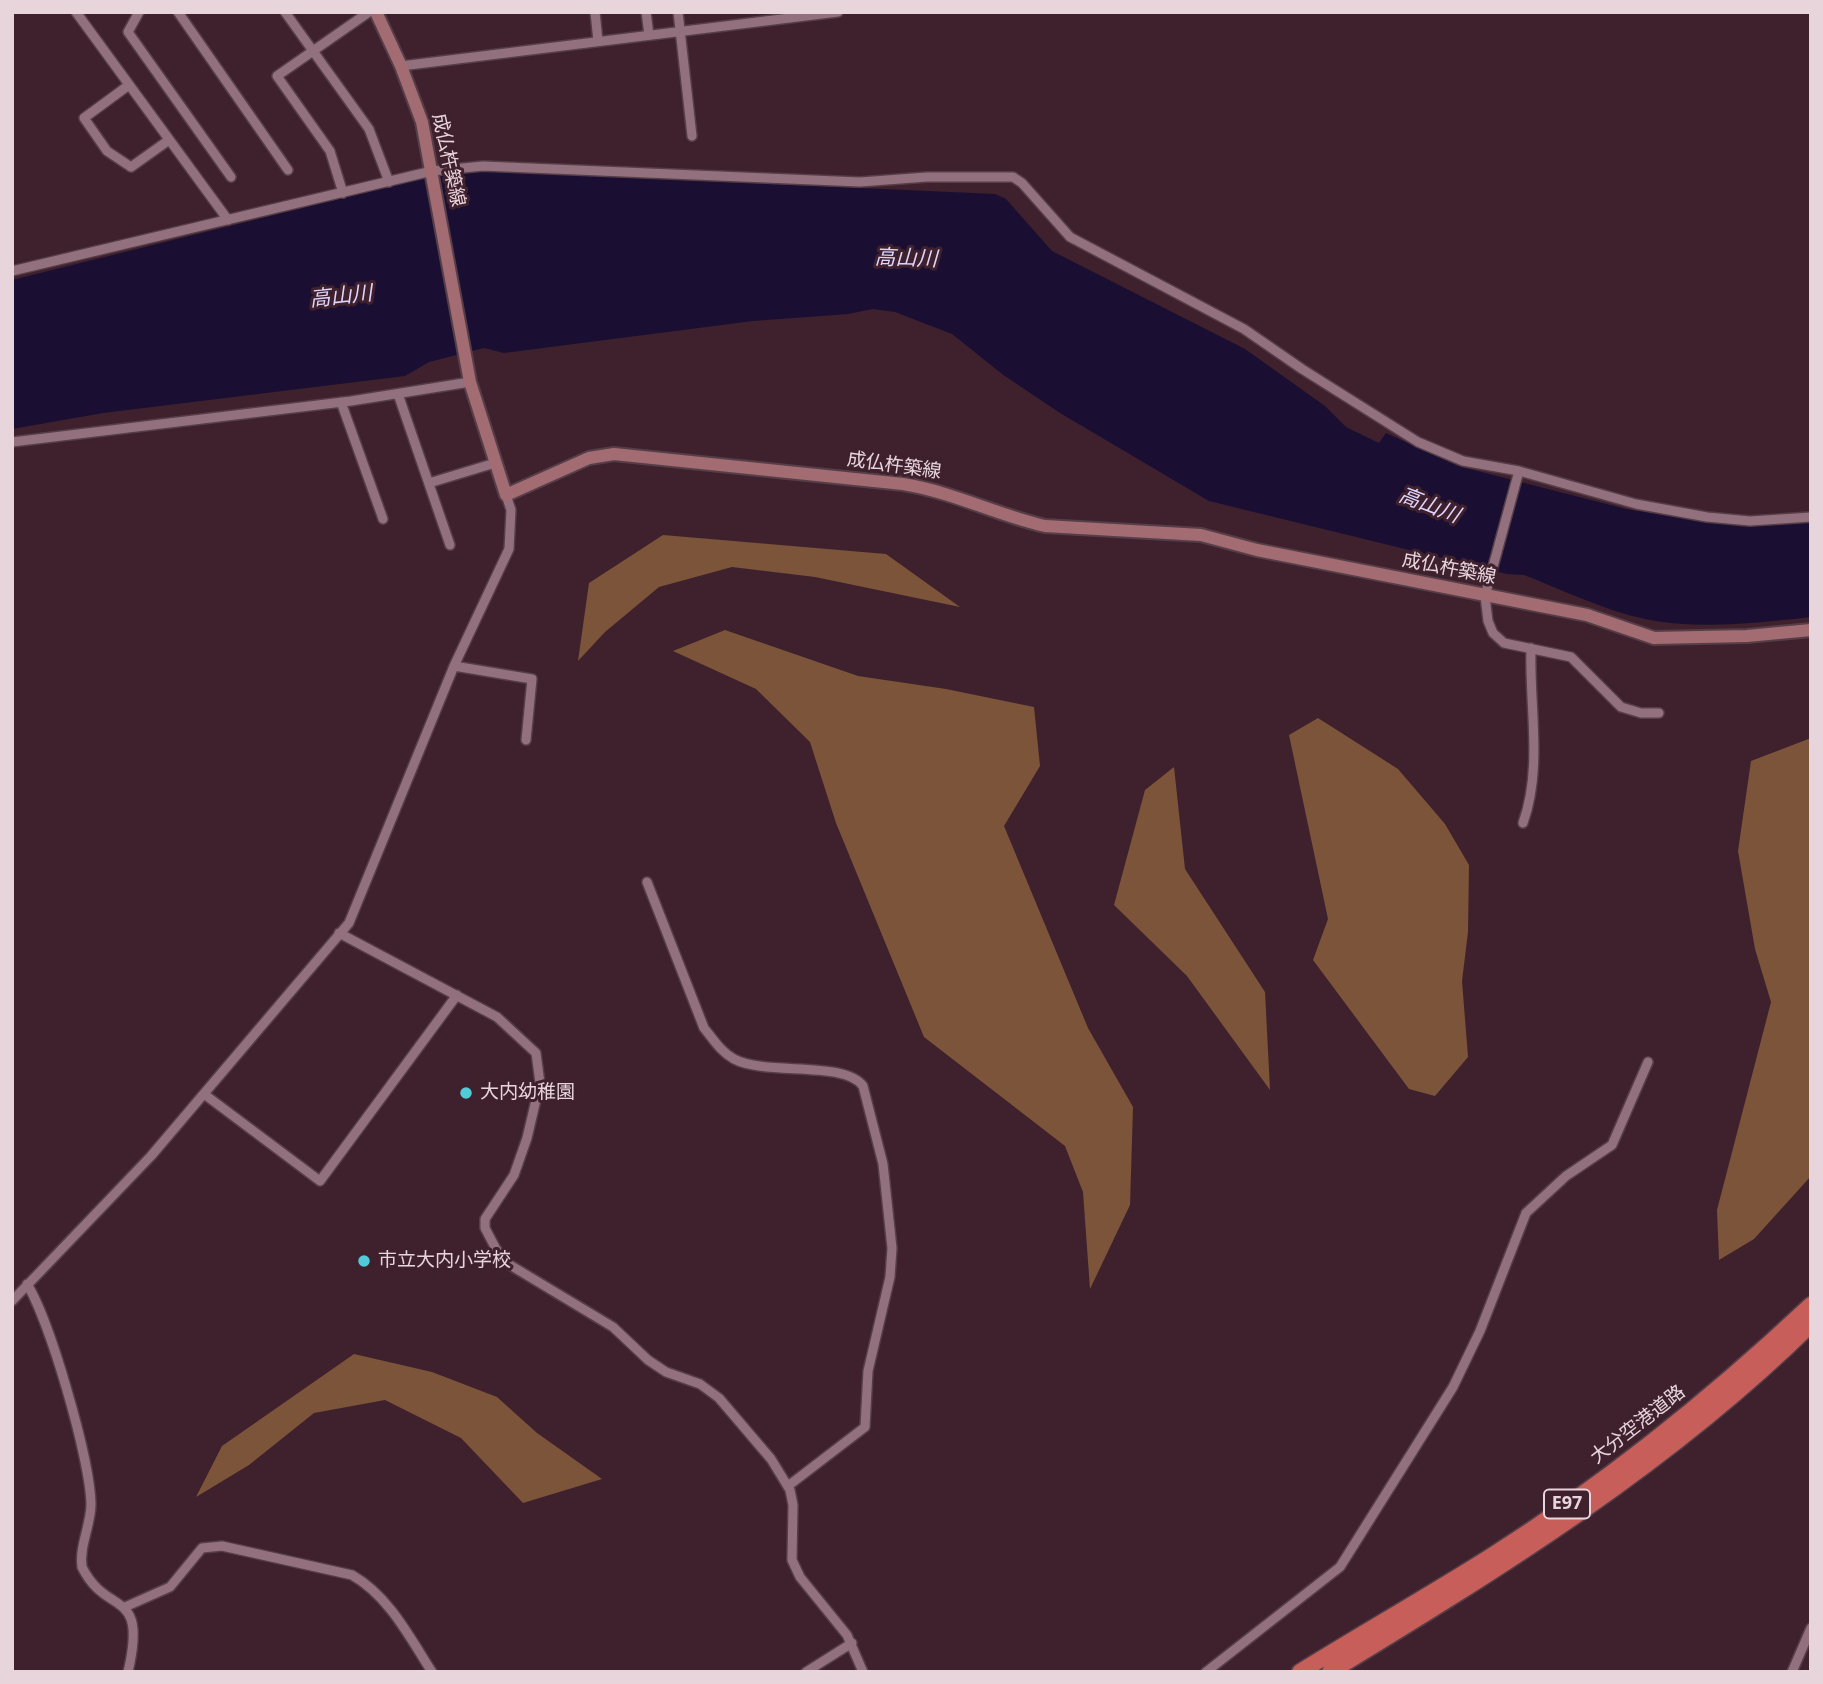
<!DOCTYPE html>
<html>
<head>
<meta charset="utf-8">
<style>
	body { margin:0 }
	#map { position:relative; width:1823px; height:1684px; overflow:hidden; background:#3e212d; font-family:"Open Sans",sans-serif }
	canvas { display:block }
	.frame { position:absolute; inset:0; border:14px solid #e8d4db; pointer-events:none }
</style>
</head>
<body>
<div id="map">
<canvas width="1823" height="1684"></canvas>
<div class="frame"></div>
</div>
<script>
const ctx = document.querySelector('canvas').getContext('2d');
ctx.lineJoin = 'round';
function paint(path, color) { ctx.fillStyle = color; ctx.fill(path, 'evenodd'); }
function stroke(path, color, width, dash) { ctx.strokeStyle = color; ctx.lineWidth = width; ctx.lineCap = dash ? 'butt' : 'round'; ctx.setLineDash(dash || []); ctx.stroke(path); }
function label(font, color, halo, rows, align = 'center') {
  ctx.font = font + ' "Open Sans","Noto Sans JP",sans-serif'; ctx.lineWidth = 6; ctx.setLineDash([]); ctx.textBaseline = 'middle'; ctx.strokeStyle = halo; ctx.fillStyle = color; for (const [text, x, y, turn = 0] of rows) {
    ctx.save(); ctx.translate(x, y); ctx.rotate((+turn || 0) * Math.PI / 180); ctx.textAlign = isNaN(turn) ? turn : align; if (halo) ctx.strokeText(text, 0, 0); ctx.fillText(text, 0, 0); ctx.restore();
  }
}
paint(new Path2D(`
	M663 535 886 554 960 607 815 577 732 567 659 587 605 632 578 661 589 583Z
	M725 630 858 676 946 689 1034 707 1040 766 1004 826 1088 1028 1133 1107 1130 1205 1090 1289 1083 1192 1065 1146 924 1037 836 823 810 742 756 689 673 651Z
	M1318 718 1398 769 1445 824 1469 865 1468 932 1462 981 1468 1057 1435 1096 1409 1089 1313 960 1328 919 1289 735Z
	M1811 738V1176L1754 1239 1719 1260 1717 1210 1771 1002 1755 949 1738 851 1751 761Z
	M1174 767 1185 869 1265 992 1270 1090 1187 976 1114 905 1145 790Z
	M354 1354 432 1372 497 1397 537 1433 602 1479 523 1503 461 1438 385 1400 314 1413 249 1465 196 1497 222 1446Z`), '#7c543a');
paint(new Path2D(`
	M481 171 995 194 1006 199 1052 251 1245 349 1325 406 1346 427 1379 443 1386 433 1458 466 1626 509 1720 524 1811 522V617C1757 623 1699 630 1645 619 1603 610 1563 590 1524 575L1507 574 1209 501 1060 413 1002 374 952 334 895 312 873 309 848 314 753 321 504 353 484 348 429 362 405 376 103 413 12 429V280L424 178Z`), '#1a0f32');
const street = new Path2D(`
	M76 12 228 220
	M139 12 128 32 231 177
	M178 12 288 170
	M285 12 369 129 389 182
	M595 12 598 41
	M646 12 649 35
	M678 12 692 136
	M401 66 838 12
	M129 85 84 118 107 151 131 167 169 140
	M343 193 330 151 277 76 369 12
	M12 271 432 171 483 166 860 182 927 177H1013L1022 183 1070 237 1244 329 1302 369 1418 442 1463 461 1519 471 1636 504 1707 517 1750 521 1811 517
	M398 394 450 545
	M341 402 383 519
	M12 442 351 401 470 382
	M1519 471 1485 596 1488 621 1493 633 1504 643 1571 657 1621 707 1641 713H1659
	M429 483 495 463
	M454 666 532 679 526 740
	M1523 823C1543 768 1529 705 1531 648
	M647 882 704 1028C713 1039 721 1052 734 1059 766 1076 844 1060 863 1086L883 1164 892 1248 890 1277 868 1371 865 1427 788 1486
	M339 933 497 1017 536 1053 540 1083 527 1138 514 1175 485 1219V1228L496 1249 510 1265 613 1327 648 1360 666 1372 700 1384 719 1398 771 1459 790 1490 793 1505 792 1560 800 1577 847 1635 863 1672
	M204 1094 320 1181 457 995
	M27 1284C50 1321 90 1459 91 1504 91 1525 79 1546 82 1567 107 1618 148 1586 128 1672
	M12 1301 151 1156 349 923 454 666 509 549 511 510 506 495
	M125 1607 170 1587 202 1548 222 1546 352 1575C389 1596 410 1638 432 1672
	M806 1672 852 1643
	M1206 1672 1340 1567 1453 1387 1480 1331 1526 1213 1566 1176 1612 1145 1648 1062
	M1792 1672 1811 1628`);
const secondary = new Path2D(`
	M376 12 401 66 422 122 470 382 506 495 589 458 614 454 903 484C953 492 997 515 1045 526L1201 535 1257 550 1587 615 1654 638 1747 636 1811 630`);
const highway = new Path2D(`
	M1300 1672C1363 1633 1428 1596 1490 1557 1605 1484 1712 1398 1811 1305
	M1330 1672C1499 1569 1669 1464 1811 1324`);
stroke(street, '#563e48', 12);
stroke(secondary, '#563e48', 16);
stroke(highway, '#563e48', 19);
stroke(street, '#93707d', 9);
stroke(secondary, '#a36b72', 12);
stroke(highway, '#c75e5a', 16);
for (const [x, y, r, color] of [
	[466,1093,7,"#52cbd9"],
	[364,1261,7,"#52cbd9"]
]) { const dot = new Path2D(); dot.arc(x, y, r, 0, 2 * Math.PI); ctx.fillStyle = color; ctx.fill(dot); stroke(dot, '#3e212d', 2.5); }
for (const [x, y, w] of [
	[1567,1504,46]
]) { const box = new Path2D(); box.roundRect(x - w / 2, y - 14.5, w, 29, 5); ctx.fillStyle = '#3e212d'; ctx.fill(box); stroke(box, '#e8d4db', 2); }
label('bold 18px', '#e8d4db', null, [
	["E97",1567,1504]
]);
label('19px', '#e8d4db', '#3e212d', [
	["成仏杵築線",448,160,78],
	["成仏杵築線",894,466,8],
	["成仏杵築線",1449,569,11],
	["大分空港道路",1638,1425,-38]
]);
label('19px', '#e8d4db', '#3e212d', [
	["大内幼稚園",480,1093],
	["市立大内小学校",378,1261]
], 'left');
label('italic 21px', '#ded5ff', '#3e212d', [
	["高山川",906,259,2],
	["高山川",341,297,-6],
	["高山川",1429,506,21]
]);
</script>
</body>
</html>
